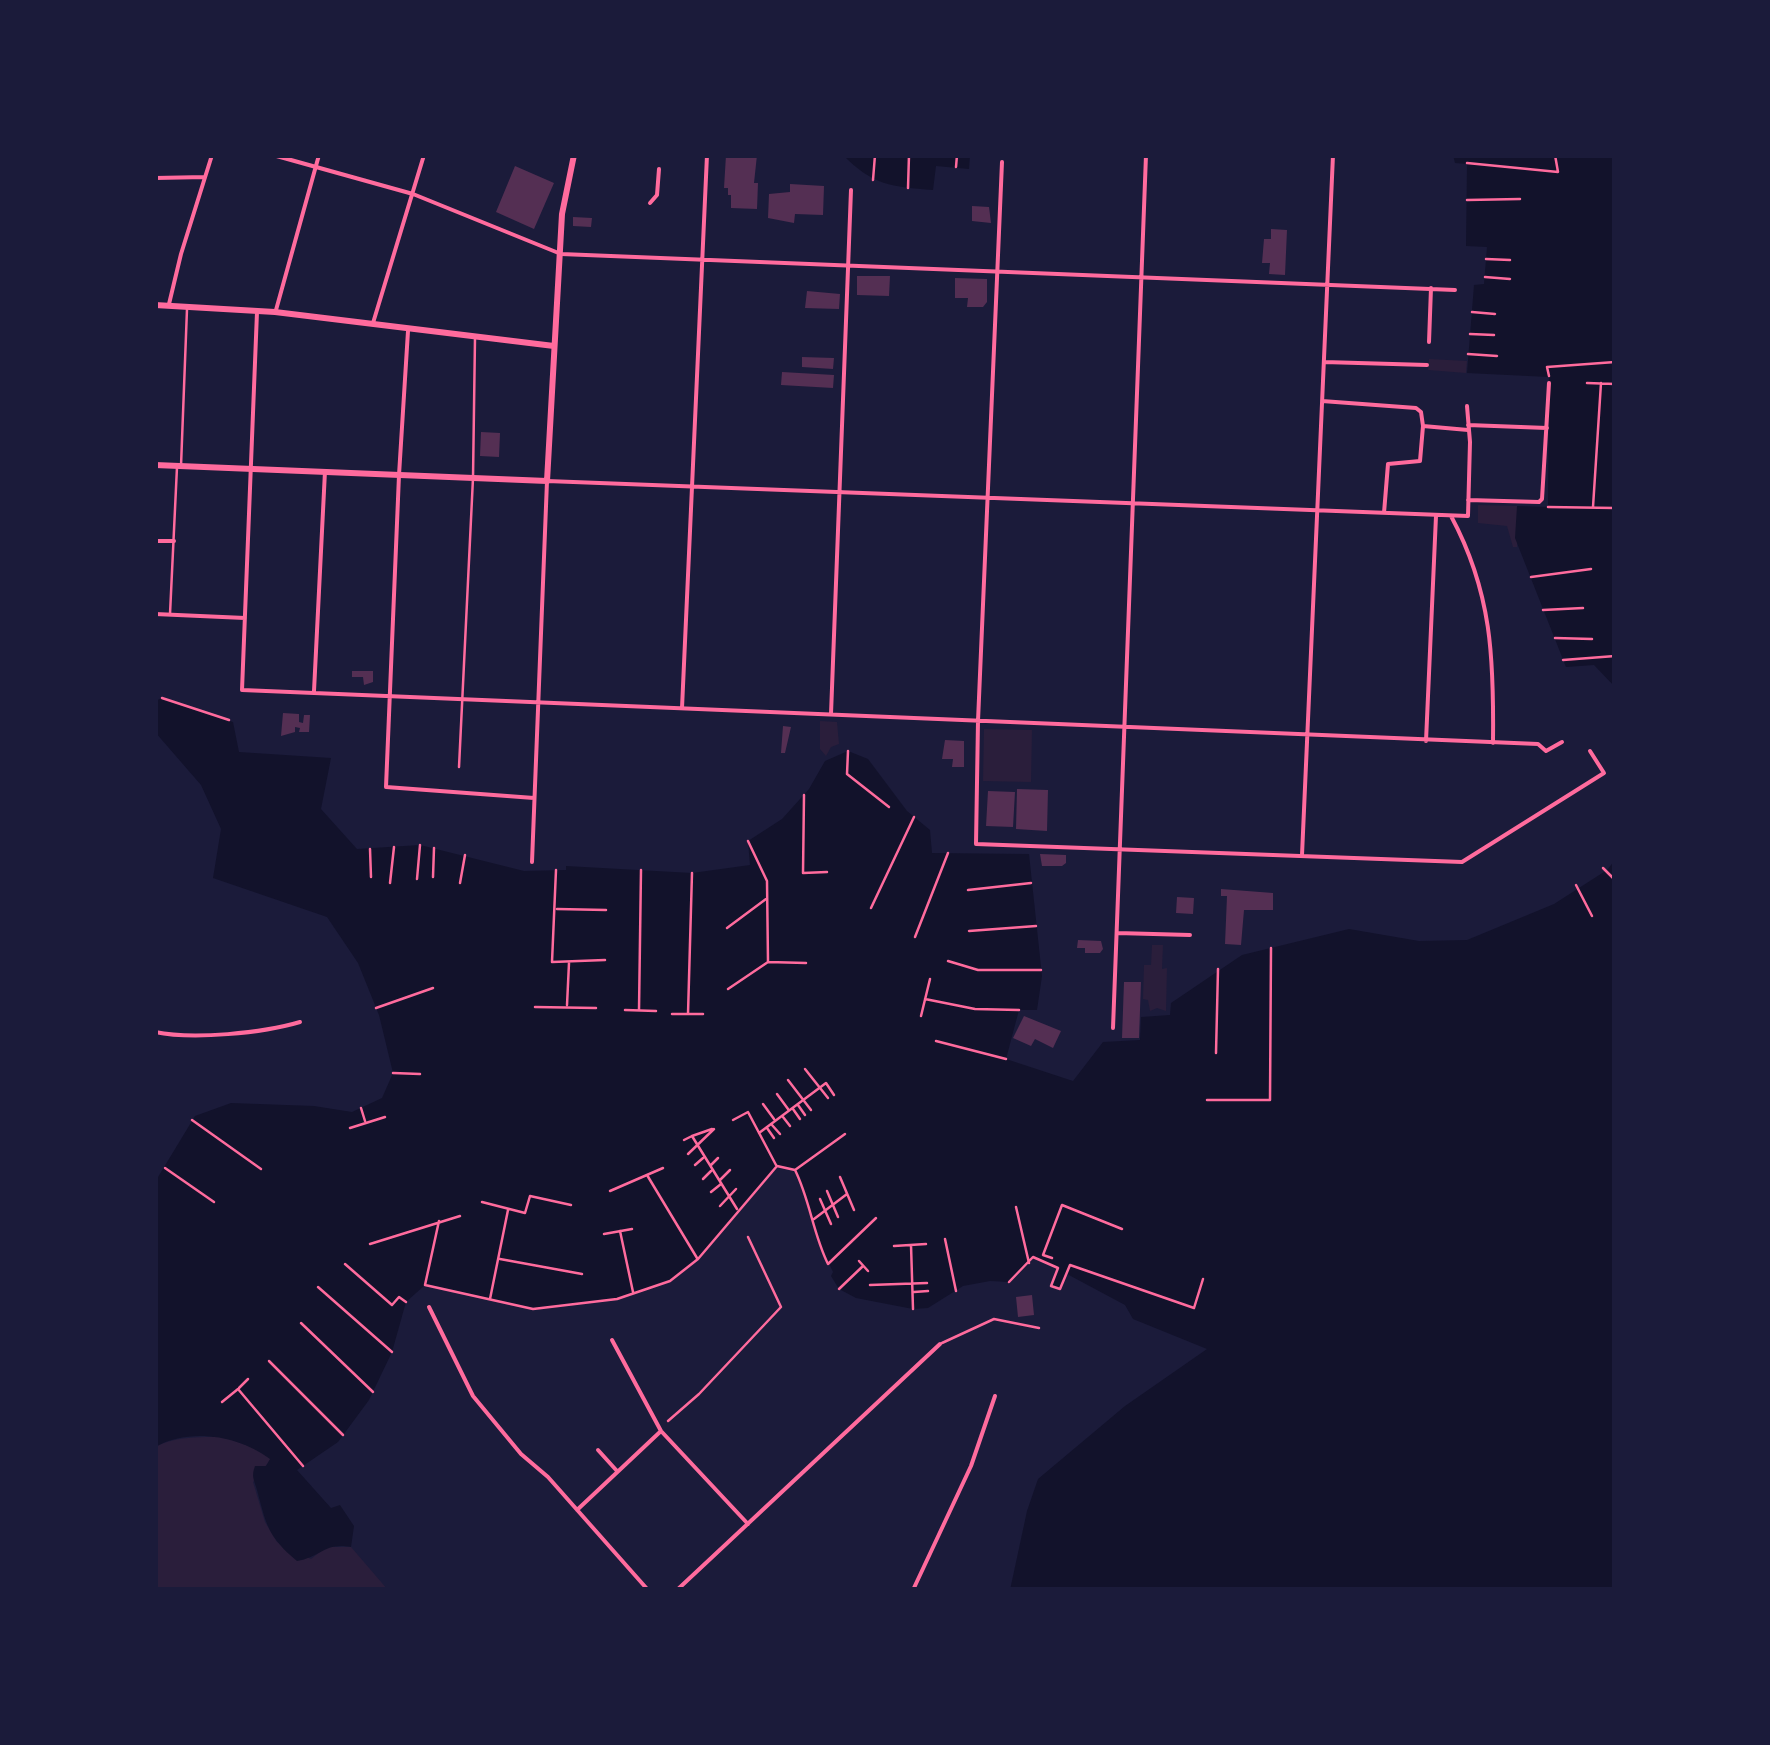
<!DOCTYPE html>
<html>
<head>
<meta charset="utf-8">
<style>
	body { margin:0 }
	#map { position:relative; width:1770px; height:1745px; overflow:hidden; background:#1b1b3a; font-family:Merriweather,serif }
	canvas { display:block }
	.frame { position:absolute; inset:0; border:158px solid #1b1b3a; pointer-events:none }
</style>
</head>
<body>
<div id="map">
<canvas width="1770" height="1745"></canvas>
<div class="frame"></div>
</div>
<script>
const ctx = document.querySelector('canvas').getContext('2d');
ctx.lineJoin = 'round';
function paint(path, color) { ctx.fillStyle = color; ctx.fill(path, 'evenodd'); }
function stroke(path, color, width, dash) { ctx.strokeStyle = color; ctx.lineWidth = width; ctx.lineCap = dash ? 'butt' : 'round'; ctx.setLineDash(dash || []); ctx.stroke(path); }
paint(new Path2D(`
	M1429 359 1467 361 1466 373 1428 370Z
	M1478 505 1517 506V547H1513L1507 526 1478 523Z
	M820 721 837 722 839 744 831 747 826 756 820 749Z
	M984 729 1032 730 1031 782 983 781Z
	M1152 945H1163L1162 969 1167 968 1166 1011 1157 1008 1150 1011 1148 1000 1143 999 1144 965H1151Z
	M224 1437 257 1449 271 1459 253 1482 265 1522 277 1542 311 1559 326 1547H351L388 1590H155V1447C175 1436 202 1437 224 1437Z`), '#2a1e3b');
paint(new Path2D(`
	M843 155H970L969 169 936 166 933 190C892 187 872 185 843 155Z
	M1453 155H1615V687L1594 665 1566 667 1515 538 1517 506 1548 507 1549 377 1467 373 1474 285 1484 284 1487 247 1466 246 1467 164 1455 163Z
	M162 698 233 722 239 752 331 758 321 809 357 849 420 845 524 871 566 870V866L692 873 750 865 748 841 782 819 809 789 825 761 848 751 868 759 907 811 930 830 932 853 1029 854 1042 976 1037 1010H1019L1006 1059 1073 1081 1103 1042 1140 1040 1141 1017 1170 1015 1171 1003 1242 955 1349 929 1419 941 1467 940 1554 904 1607 870 1615 860V1590H1010L1027 1511 1038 1479 1125 1406 1207 1349 1133 1319 1125 1305 1067 1274 1060 1289 1051 1286 1058 1268 1033 1258 1009 1282 990 1281 963 1286 928 1308 913 1309 856 1298 839 1289 831 1276 833 1272C816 1239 812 1203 795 1170L777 1167 698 1259 670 1280 617 1299 533 1309 425 1285 406 1302 392 1352 369 1400 338 1442 297 1470 331 1508 340 1505 354 1526 351 1547C325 1542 321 1557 297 1561 268 1537 266 1524 257 1490 254 1479 251 1477 255 1466H266L270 1459C240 1436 190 1427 155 1447V1182L195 1116 231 1103 314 1106 352 1112 382 1098 393 1073 379 1015 358 963 327 917 213 878 221 829 201 785 155 732V701Z`), '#12122b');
paint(new Path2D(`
	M726 155H757L754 183H758L757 209 731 208V195H728V188H724Z
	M515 166 554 183 534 229 496 212Z
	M790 184 824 186 823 215 795 214 794 223 768 218 769 194 790 192Z
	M972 206 989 207 991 223 972 221Z
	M573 217 592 218 591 227 573 226Z
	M1271 229 1287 230 1285 275 1269 274 1270 263H1262L1264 239H1271Z
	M857 276H890L889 296 857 295Z
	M955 278 987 279V302L983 307H967L968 298H955Z
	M807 291 840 294 839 309 805 308Z
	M802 357 834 358 833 369 802 367Z
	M782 372 834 375 833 388 781 385Z
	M481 432 500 433 499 457 480 456Z
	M352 671H373V682L364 685 363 677H352Z
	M283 713 299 714V722L303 723 304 715H310L309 732H299L300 728 295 727V732L281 736Z
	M783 726 791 727 785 753H781Z
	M945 740 964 741V767H952L953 759H942Z
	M1017 789 1048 790 1047 831 1016 829Z
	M988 791 1015 792 1013 827 986 826Z
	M1040 854 1066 855V863L1062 866H1042Z
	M1221 889 1273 893V910H1244L1241 945 1225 944 1227 896H1221Z
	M1177 897 1194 898 1193 914 1176 913Z
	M1078 940 1101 941 1103 949 1100 953H1085V948H1077Z
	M1124 982H1141L1139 1038H1122Z
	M1024 1016 1061 1031 1053 1048 1035 1039 1031 1046 1013 1038Z
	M1032 1295 1034 1315 1018 1317 1016 1297Z`), '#542f53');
stroke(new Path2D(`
	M1467 163 1558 172 1555 155
	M956 167 957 155
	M873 180 875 155
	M908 188 909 155
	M1467 200 1520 199
	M1486 259 1510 260
	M1485 277 1510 279
	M1472 312 1495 314
	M1470 334 1494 335
	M1468 354 1497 356
	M1549 376 1547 367 1615 362
	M1587 383 1615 384
	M1548 507 1615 508
	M1593 507 1601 383
	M1531 577 1591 569
	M1543 610 1583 608
	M1555 638 1592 639
	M1563 660 1615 656
	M162 698 229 720
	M848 751 847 774 889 807
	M804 795 803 873 827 872
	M748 841 767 881 768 962
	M370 849 371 877
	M1603 868 1615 880
	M556 870 552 962 605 960
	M433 877 434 848
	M417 879 420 845
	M390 883 394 847
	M460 883 465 855
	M1576 885 1592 916
	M968 890 1031 883
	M871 908 914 817
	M557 909 606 910
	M727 928 766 899
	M969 931 1036 926
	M915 937 948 853
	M948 961 978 970H1041
	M728 989 768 962 806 963
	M925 999 975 1009 1019 1010
	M567 1005 569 963
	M535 1007 596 1008
	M376 1008 433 988
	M625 1010 656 1011
	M639 1010 641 870
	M672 1014H703
	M688 1014 692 873
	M921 1016 930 979
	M936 1041 1006 1059
	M1216 1053 1218 969
	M805 1069 828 1098
	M393 1073 420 1074
	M788 1080 811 1110
	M777 1094 788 1109
	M1207 1100H1270L1271 948
	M763 1104 774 1119
	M798 1105 805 1115
	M361 1108 365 1121
	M793 1109 800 1119
	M783 1117 790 1126
	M192 1120 261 1169
	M733 1120 748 1112 776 1165
	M772 1125 780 1134
	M350 1128 385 1117
	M767 1128 774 1138
	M759 1133 826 1083 834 1095
	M692 1136 712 1129
	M684 1140 692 1136 737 1209
	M688 1154 714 1129
	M695 1165 703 1158
	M711 1165 718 1158
	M165 1168 214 1202
	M795 1170 845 1134
	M647 1175 697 1258
	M840 1177 854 1210
	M703 1179 711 1171
	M720 1180 730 1170
	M610 1191 663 1168
	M827 1191 838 1217
	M711 1192 721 1184
	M820 1199 831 1224
	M482 1202 525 1213 530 1196 571 1205
	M720 1206 736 1189
	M1016 1207 1029 1263
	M814 1219 847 1194
	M439 1221 425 1285 533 1309 617 1299 670 1281 698 1259 777 1166 795 1170C810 1200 813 1234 828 1264L876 1218
	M620 1231 633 1292
	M604 1234 632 1229
	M945 1239 956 1291
	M370 1244 460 1216
	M911 1245 913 1309
	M894 1246 926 1244
	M1052 1258 1043 1255 1062 1205 1122 1229
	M500 1259 582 1274
	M859 1261 868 1271
	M345 1264 392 1305 399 1297 406 1302
	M1009 1282 1033 1257 1058 1268 1051 1286 1060 1289 1070 1265 1194 1308 1203 1279
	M870 1285 927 1283
	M318 1287 392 1352
	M839 1289 863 1266
	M914 1292 928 1291
	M490 1299 508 1210
	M301 1323 373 1392
	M269 1361 343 1435
	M239 1388 248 1379
	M222 1402 238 1389 303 1466`), '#ff6b9d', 2.5);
stroke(new Path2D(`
	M181 466 187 309
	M170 614 177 467
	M459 767 473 478 475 338
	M942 1343 994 1319 1039 1328
	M668 1421 699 1394 781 1307 748 1237`), '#ff6b9d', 2.5);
stroke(new Path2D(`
	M273 155 413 194 561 254 1455 290
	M1002 162 978 721 976 844 1462 862 1604 773 1590 751
	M155 178 205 177
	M650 203 657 195 659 169
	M169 304 181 254 212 155
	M276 310 319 155
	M257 312 242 690 1538 744 1546 751 1562 742
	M373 323 424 155
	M408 331 399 475 386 787 534 798
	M1429 342 1431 288
	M1324 362 1427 365
	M1322 401 1416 408 1421 412 1423 426 1468 430
	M1468 425 1547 428
	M1468 500 1539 502 1542 499 1549 383
	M1384 513 1388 464 1420 461 1423 426
	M1451 516C1492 592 1494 659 1493 743
	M155 541H174
	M155 614 245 618
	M314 691 325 471
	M682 708 707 155
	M831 714 851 190
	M1426 741 1436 516
	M1302 855 1333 155
	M532 862 547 481 1468 516 1470 442 1467 406
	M1117 933 1190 935
	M1113 1028 1146 155
	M155 1032C193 1040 263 1033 300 1022
	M429 1307 473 1396 521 1454 548 1477 648 1590
	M612 1340 661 1431 748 1524
	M598 1450 617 1471
	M577 1510 661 1431
	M677 1590 940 1344
	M913 1590 971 1466 995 1396`), '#ff6b9d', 4);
stroke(new Path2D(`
	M155 305 275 312 554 346
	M155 465 547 481 562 214 574 155`), '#ff6b9d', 6);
</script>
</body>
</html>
